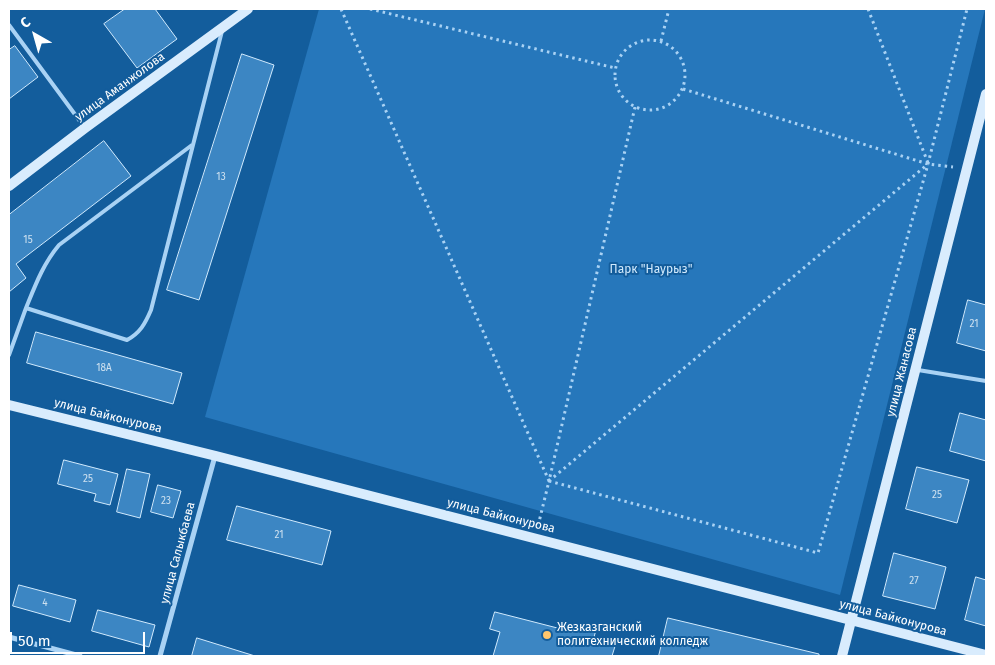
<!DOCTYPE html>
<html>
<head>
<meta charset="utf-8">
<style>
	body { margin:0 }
	#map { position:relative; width:995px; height:665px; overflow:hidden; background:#135d9c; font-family:"Fira Sans",sans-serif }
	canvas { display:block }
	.frame { position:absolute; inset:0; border:10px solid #fff; pointer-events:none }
	.north { position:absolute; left:10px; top:10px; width:50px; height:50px; -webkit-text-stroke:4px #135d9c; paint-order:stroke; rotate:322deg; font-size:14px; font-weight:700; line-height:20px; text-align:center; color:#fff }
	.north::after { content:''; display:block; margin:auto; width:18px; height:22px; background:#fff; clip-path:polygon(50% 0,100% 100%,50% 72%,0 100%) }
	.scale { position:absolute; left:10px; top:632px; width:135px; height:22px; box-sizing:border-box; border:2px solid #fff; border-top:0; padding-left:6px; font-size:15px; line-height:18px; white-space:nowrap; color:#fff; -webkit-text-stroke:4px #135d9c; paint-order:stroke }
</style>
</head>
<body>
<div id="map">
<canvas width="995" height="665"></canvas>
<div class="frame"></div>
<div class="north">С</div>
<div class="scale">50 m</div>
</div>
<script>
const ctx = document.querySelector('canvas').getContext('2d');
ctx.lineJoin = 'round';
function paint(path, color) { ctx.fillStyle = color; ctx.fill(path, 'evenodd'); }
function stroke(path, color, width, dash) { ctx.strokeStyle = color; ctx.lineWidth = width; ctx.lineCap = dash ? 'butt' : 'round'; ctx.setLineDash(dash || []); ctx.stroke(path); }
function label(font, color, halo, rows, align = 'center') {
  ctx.font = font + ' "Fira Sans",sans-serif'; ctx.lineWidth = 4; ctx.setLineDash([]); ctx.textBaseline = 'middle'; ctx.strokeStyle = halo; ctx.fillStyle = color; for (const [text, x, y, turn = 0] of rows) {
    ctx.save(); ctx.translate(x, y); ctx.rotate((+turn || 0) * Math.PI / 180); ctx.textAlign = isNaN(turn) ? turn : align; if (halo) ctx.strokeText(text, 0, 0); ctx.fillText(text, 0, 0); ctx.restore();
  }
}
paint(new Path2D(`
	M319 9H985L840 595 205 417Z`), '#2677bb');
const building = new Path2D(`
	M125 9H155L177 39 137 68 104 24Z
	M15 46 38 77 9 99V50Z
	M242 54 274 65 199 300 167 290Z
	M104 141 131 176 16 264 26 278 9 292V215Z
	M968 300 986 305V351L957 343Z
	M36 332 182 373 173 404 27 363Z
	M960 413 986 420V461L950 451Z
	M64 460 118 474 110 505 94 501 96 494 58 484Z
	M917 467 969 480 957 523 906 509Z
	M127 469 150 474 140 518 117 512Z
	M158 485 181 491 173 518 151 512Z
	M237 506 331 531 322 565 227 540Z
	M894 553 946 567 935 609 883 596Z
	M976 577 986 580V626L965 620Z
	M19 585 76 600 70 622 13 606Z
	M98 610 155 625 149 647 92 631Z
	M495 612 573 632 575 624 596 630 594 637 616 643 612 656H493L500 632 490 629Z
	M668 618 819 654V656H659Z
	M197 638 255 656H192Z`);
paint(building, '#3c86c3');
stroke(building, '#d1eafd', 1);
stroke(new Path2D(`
	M341 9 549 481 538 526
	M370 9 615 68
	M868 9 928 163
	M615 75a35 35 0 1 1 70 0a35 35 0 1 1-70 0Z
	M661 41 669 9
	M683 89 928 164 953 167
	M635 107 549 481 928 164
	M549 481 818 553 928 164 967 9`), '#a9d2f4', 3, [2.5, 4]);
stroke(new Path2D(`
	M9 25 85 128
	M26 308C35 286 43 264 59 245L192 145
	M9 355 26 308 127 340C140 333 145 324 151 310L222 31
	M918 370 986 381`), '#a9d2f4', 4);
stroke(new Path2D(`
	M9 637 80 656
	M160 656 215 456`), '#a9d2f4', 5);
stroke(new Path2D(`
	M9 186 85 128 248 9
	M9 405 216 456 986 655
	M842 656 986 94`), '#d9ecfd', 10);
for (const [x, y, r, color] of [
	[547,635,5,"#ffc66c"]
]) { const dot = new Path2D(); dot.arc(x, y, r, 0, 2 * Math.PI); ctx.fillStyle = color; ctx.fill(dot); stroke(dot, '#135d9c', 2); }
label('10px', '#cee1f0', null, [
	["13",221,177],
	["15",28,240],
	["21",974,324],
	["18А",104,368],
	["25",88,479],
	["25",937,495],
	["23",166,501],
	["21",279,535],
	["27",914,581],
	["4",45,603]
]);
label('12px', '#fff', '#135d9c', [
	["улица Аманжолова",120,87,-36],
	["улица Жанасова",902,372,-76],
	["улица Байконурова",108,416,14],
	["улица Байконурова",501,516,14],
	["улица Салыкбаева",178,553,-75],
	["улица Байконурова",893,618,15]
]);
label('12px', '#d1eafd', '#135d9c', [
	["Парк \"Наурыз\"",651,270]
]);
label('12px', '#fff', '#135d9c', [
	["Жезказганский",557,628],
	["политехнический колледж",557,642]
], 'left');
</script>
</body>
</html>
